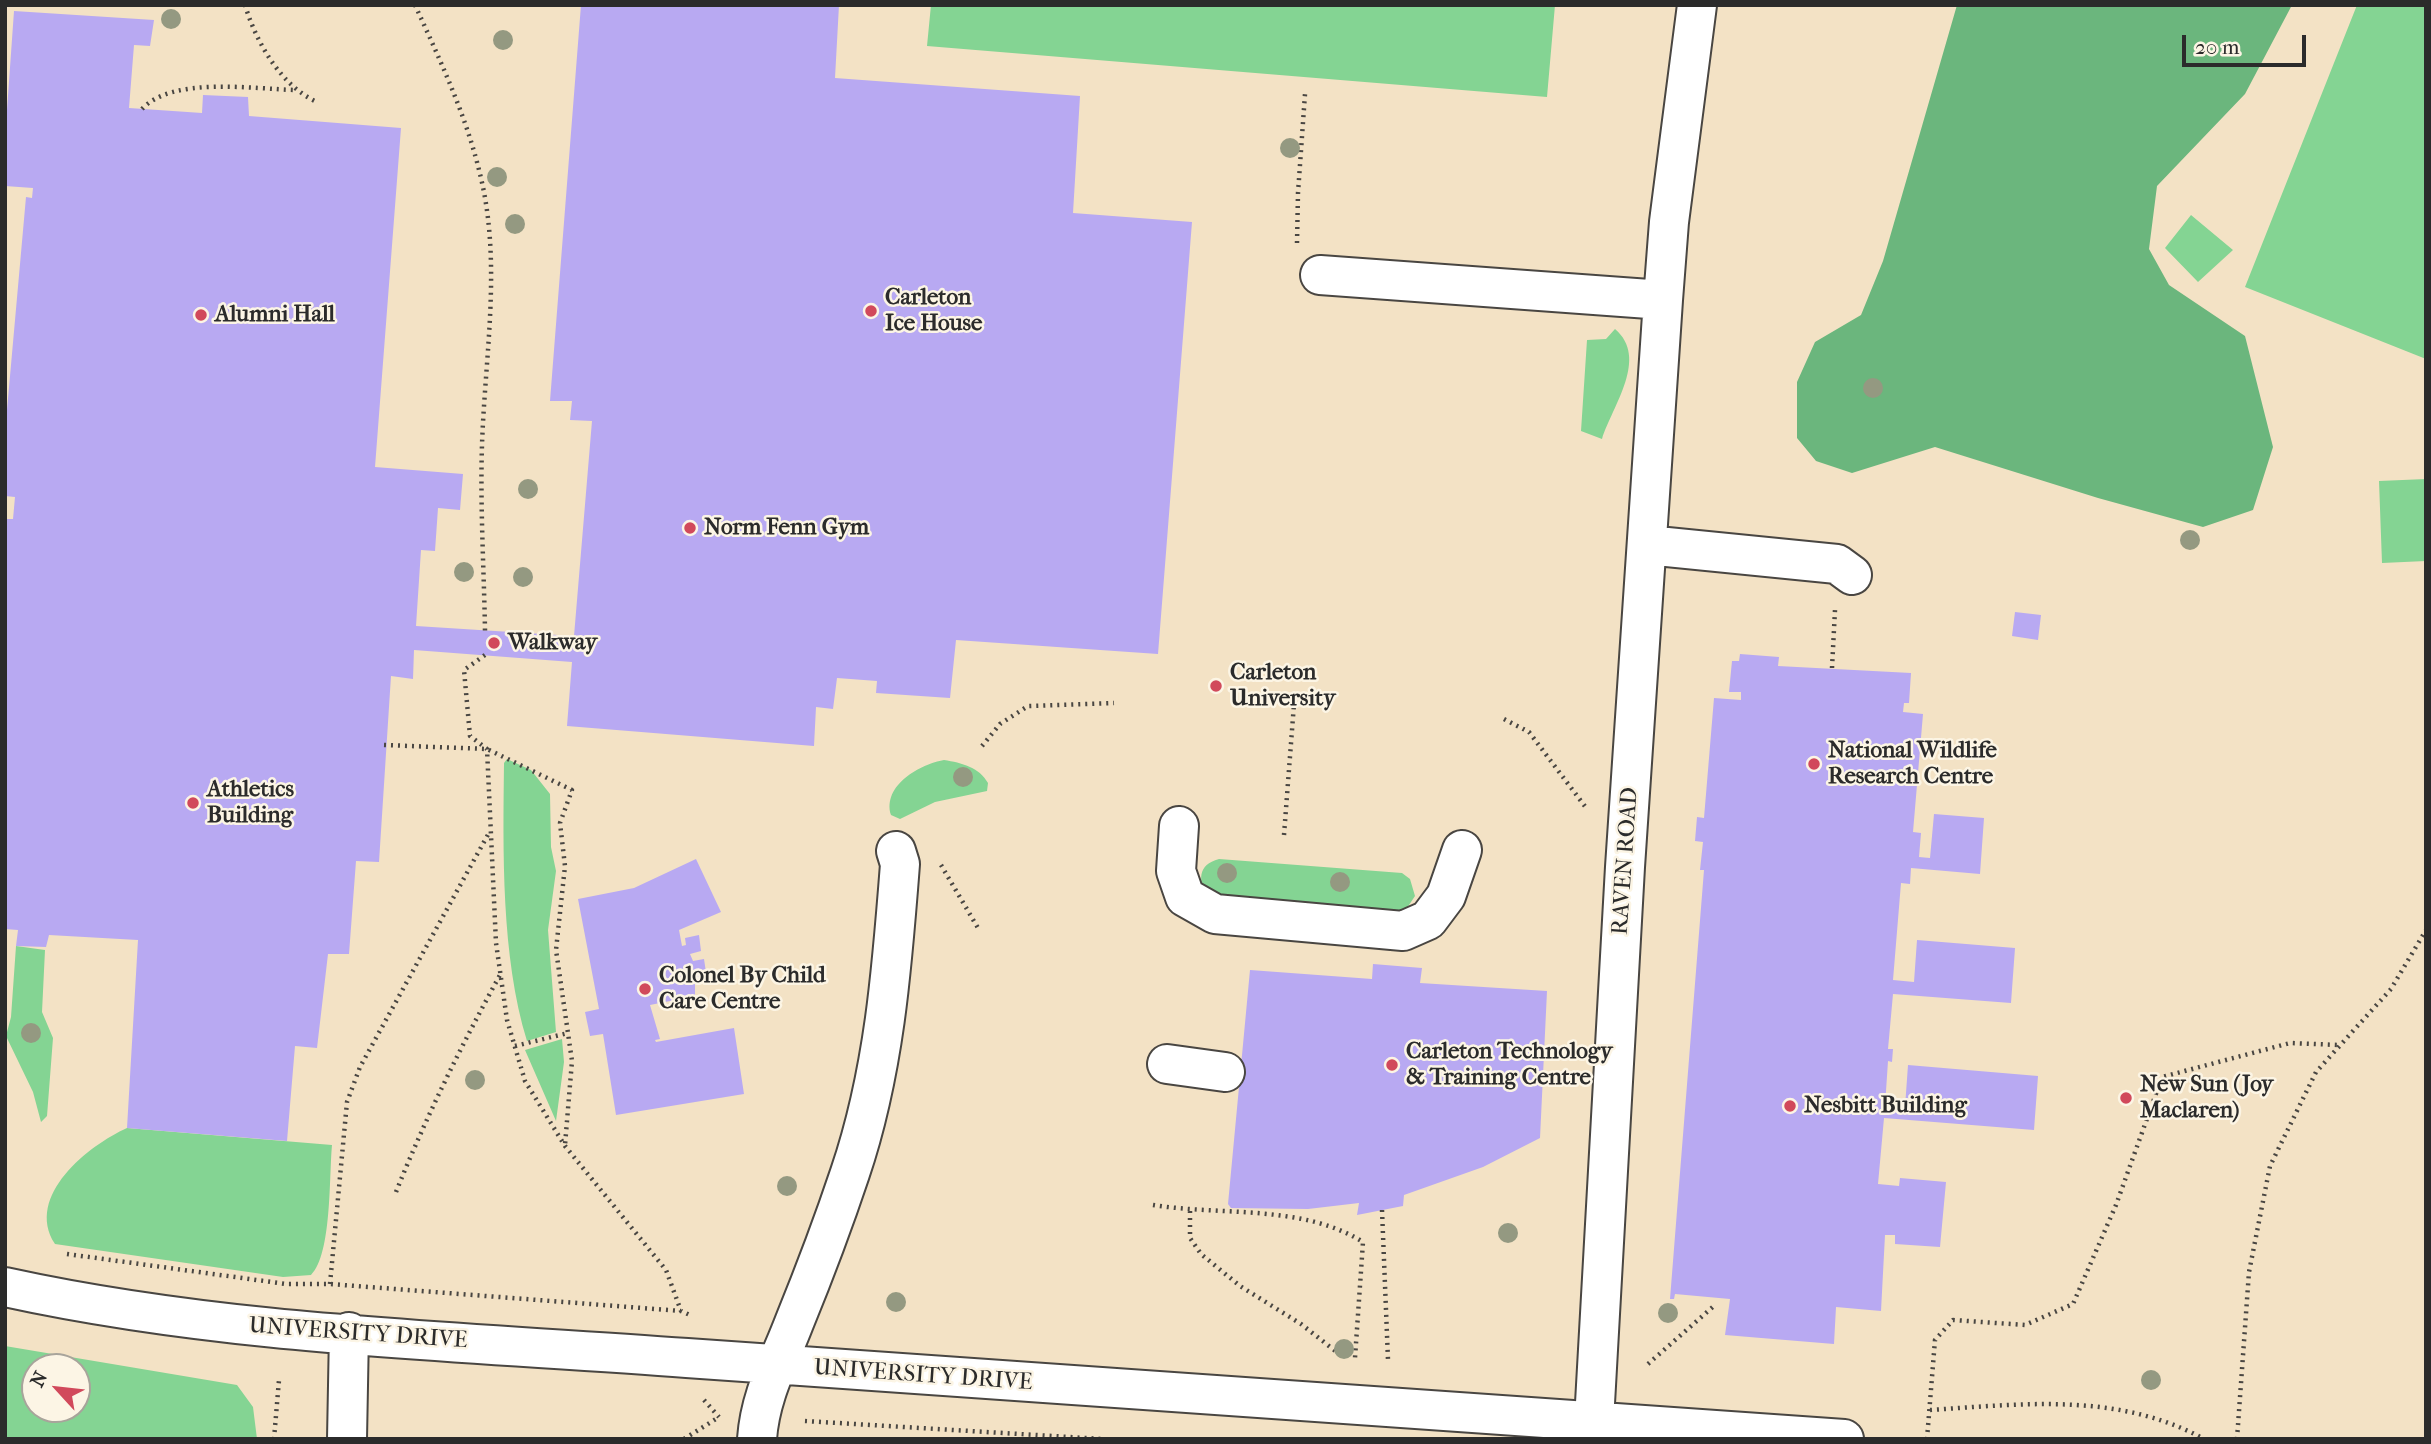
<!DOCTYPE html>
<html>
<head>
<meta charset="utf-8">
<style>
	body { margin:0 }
	#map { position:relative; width:2431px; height:1444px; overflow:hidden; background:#f3e2c5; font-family:"IM FELL French Canon",serif }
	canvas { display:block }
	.frame { position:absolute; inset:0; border:7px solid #2b2b2b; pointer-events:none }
	.north { position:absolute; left:21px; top:1353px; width:70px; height:70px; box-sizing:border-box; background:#fcf5e5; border:2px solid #a8a49b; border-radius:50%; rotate:297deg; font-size:19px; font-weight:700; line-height:28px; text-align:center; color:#2b2b2b }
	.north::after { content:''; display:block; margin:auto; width:24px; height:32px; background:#d1495b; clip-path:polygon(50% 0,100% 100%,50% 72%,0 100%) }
	.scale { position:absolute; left:2182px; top:35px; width:124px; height:32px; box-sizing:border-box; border:4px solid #2b2b2b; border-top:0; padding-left:9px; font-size:21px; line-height:24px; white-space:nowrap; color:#2b2b2b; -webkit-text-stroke:5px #fcf5e5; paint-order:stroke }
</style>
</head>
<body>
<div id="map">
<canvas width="2431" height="1444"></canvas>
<div class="frame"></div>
<div class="north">N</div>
<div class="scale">20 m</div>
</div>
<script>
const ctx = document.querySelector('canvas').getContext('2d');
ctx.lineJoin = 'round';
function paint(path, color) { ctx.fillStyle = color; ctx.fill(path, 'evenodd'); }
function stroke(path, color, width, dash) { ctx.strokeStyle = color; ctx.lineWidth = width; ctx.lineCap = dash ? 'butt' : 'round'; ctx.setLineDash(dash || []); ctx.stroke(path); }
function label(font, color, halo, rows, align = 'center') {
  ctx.font = font + ' "IM FELL French Canon",serif'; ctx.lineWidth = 5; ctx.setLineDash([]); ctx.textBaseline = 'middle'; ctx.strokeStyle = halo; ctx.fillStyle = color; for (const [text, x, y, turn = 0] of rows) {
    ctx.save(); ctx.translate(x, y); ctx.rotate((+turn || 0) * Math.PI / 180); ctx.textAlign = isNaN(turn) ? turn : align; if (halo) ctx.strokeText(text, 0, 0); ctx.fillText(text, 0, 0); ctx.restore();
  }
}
paint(new Path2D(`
	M931 5H1555L1547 97 927 46Z
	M2357 5H2426V359L2245 287Z
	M2191 215 2233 250 2198 282 2165 248Z
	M1615 329C1649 358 1613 405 1602 439L1581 431 1587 340 1606 339Z
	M2426 479V561L2382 563 2379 481Z
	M507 759 531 770 550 794 551 847 556 871 548 930 556 1032 527 1041C501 956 503 851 504 763Z
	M944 760C962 763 979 767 988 783L987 791 935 802 900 819 891 815C882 785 921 764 944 760Z
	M1219 859 1402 873 1410 879 1415 896 1403 914 1206 898C1199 880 1197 865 1219 859Z
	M16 946 45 950 42 1012 53 1038 47 1116 41 1122 33 1092 6 1036 11 1017Z
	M562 1039 564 1062 556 1121 525 1050Z
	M127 1128 332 1145C329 1177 332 1254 311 1275L283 1277 55 1244C24 1196 89 1145 127 1128Z
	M5 1346 237 1385 253 1407 257 1439H5ZM77 1367V1409H35V1367Z`), '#84d493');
paint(new Path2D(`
	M1957 5H2292L2245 94 2157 186 2149 249 2169 285 2245 336 2273 447 2253 510 2203 527 2098 498 1935 447 1852 473 1816 461 1797 438V382L1815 342 1861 315 1883 261Z`), '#6bb67d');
paint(new Path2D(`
	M581 5H839L835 78 1080 96 1073 213 1192 222 1158 654 956 640 950 698 876 693 877 681 837 678 833 709 816 707 814 746 567 726 572 662 414 650 413 679 391 676 379 862 356 861 349 954H328L317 1048 295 1046 287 1141 127 1128 138 940 49 935 46 947 16 946 18 930 5 929V519H13L15 497 5 496V432L26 197 32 198 33 188 5 186V138L14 11 154 20 150 46 134 45 129 108 202 113 203 95 248 97 249 116 401 128 375 467 463 474 460 510 438 508 435 551 421 550 416 626 574 636 592 421 570 420 572 401H550Z
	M2015 612 2041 615 2038 640 2012 636Z
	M1740 654 1779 657 1778 666 1911 673 1909 703H1904L1903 712 1923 714 1913 832 1921 833 1919 857 1930 858 1934 814 1984 818 1980 874 1911 868 1910 884 1901 883 1893 980 1914 982 1917 940 2015 948 2011 1003 1893 994 1888 1049H1893L1892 1062 1888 1061 1885 1106 1905 1107 1908 1065 2038 1076 2034 1130 1884 1118 1878 1184 1899 1186 1900 1178 1946 1182 1940 1247 1895 1244V1235H1885L1881 1311 1836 1307 1834 1344 1725 1335 1730 1299 1675 1294 1674 1299H1670L1704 870H1700L1703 842 1695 841 1697 817 1704 818 1714 698 1741 700V692H1729L1732 661H1739Z
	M696 859 721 912 679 930 682 946 686 945 685 938 699 935 701 951 690 954 693 961 704 959 707 979 695 982V996L650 1005 660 1039 655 1040 656 1042 734 1028 744 1094 616 1115 603 1034 590 1036 585 1012 599 1009 578 899 634 888Z
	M1373 964 1422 968 1420 983 1547 991 1540 1138 1483 1167 1404 1195 1403 1206 1357 1215 1359 1203 1308 1209 1231 1208 1228 1204 1250 970 1372 979Z`), '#b8a9f2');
const minor = new Path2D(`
	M1320 275 1663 300
	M1647 545 1837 564 1852 575
	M1179 826 1176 871 1185 897 1215 914 1403 931 1428 920 1446 896 1462 850
	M1167 1064 1225 1072
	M5 1287C229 1336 460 1341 687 1358 1073 1387 1459 1412 1844 1439
	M347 1439 349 1332
	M757 1439C760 1396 779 1362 794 1323 814 1274 833 1224 850 1173 884 1073 892 969 900 864L896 851
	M1593 1439 1625 867 1663 300 1669 222 1697 5`);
stroke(minor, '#494642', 42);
stroke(new Path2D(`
	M245 5C256 42 281 86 317 102
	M415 5C440 60 466 115 480 174 502 262 485 355 482 445 480 506 484 569 485 631
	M142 109C172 76 254 89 295 90
	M1297 243 1298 193 1305 94
	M485 655 464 670 470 736 487 749 496 943 507 1020 525 1081 565 1146 666 1270 681 1311 692 1316
	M1832 668 1835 610
	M1504 719 1529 732 1587 809
	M384 745 487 749 572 790 560 823 565 866 556 950 572 1061 565 1145
	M982 746 1000 724 1028 706 1114 703
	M1284 835 1294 704
	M941 865 978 928
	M515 1046 568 1033
	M396 1192C426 1117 461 1046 500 975
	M1153 1205C1222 1216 1302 1204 1363 1242L1355 1358
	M1382 1210 1388 1360
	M1190 1211V1238L1201 1254 1240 1286 1301 1324 1343 1357
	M67 1254 286 1284H330L681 1311
	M330 1284 347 1102 360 1067 490 831
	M1648 1364 1715 1305
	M704 1400 719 1417
	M1930 1410C2023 1404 2118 1392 2204 1439
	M805 1421 1102 1439
	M274 1439 279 1380
	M684 1439 719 1417
	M1927 1439 1935 1340 1953 1320 2025 1325 2073 1304 2116 1205 2162 1077 2290 1043 2338 1045
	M2237 1439 2249 1272 2270 1166 2316 1072 2391 989 2426 930`), '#494642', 4.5, [2, 5]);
stroke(minor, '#fff', 38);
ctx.fillStyle = '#949981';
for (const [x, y] of [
	[171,19],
	[503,40],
	[1290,148],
	[497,177],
	[515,224],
	[1873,388],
	[528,489],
	[2190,540],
	[464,572],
	[523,577],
	[963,777],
	[1227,873],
	[1340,882],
	[31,1033],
	[475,1080],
	[787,1186],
	[1508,1233],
	[896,1302],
	[1668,1313],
	[1344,1349],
	[2151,1380]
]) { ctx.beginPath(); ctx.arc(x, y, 10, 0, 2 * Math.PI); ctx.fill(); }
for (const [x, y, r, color] of [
	[871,311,7,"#d1495b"],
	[201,315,7,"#d1495b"],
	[690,528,7,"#d1495b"],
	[494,643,7,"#d1495b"],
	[1216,686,7,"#d1495b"],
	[1814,764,7,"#d1495b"],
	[193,803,7,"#d1495b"],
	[645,989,7,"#d1495b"],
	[1392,1065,7,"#d1495b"],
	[2126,1098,7,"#d1495b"],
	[1790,1106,7,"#d1495b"]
]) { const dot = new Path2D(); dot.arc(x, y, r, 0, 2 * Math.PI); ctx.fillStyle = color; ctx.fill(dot); stroke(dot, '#fcf5e5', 2.5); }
label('bold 23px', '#2b2b2b', '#fcf5e5', [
	["Carleton",885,298],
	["Ice House",885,324],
	["Alumni Hall",215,315],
	["Norm Fenn Gym",704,528],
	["Walkway",508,643],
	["Carleton",1230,673],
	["University",1230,699],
	["National Wildlife",1828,751],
	["Research Centre",1828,777],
	["Athletics",207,790],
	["Building",207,816],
	["Colonel By Child",659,976],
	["Care Centre",659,1002],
	["Carleton Technology",1406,1052],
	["& Training Centre",1406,1078],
	["New Sun (Joy",2140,1085],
	["Maclaren)",2140,1111],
	["Nesbitt Building",1804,1106]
], 'left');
label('23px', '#2b2b2b', '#fcf5e5', [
	["RAVEN ROAD",1626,861,-86],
	["UNIVERSITY DRIVE",358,1334,4],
	["UNIVERSITY DRIVE",923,1376,4]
]);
</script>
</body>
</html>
